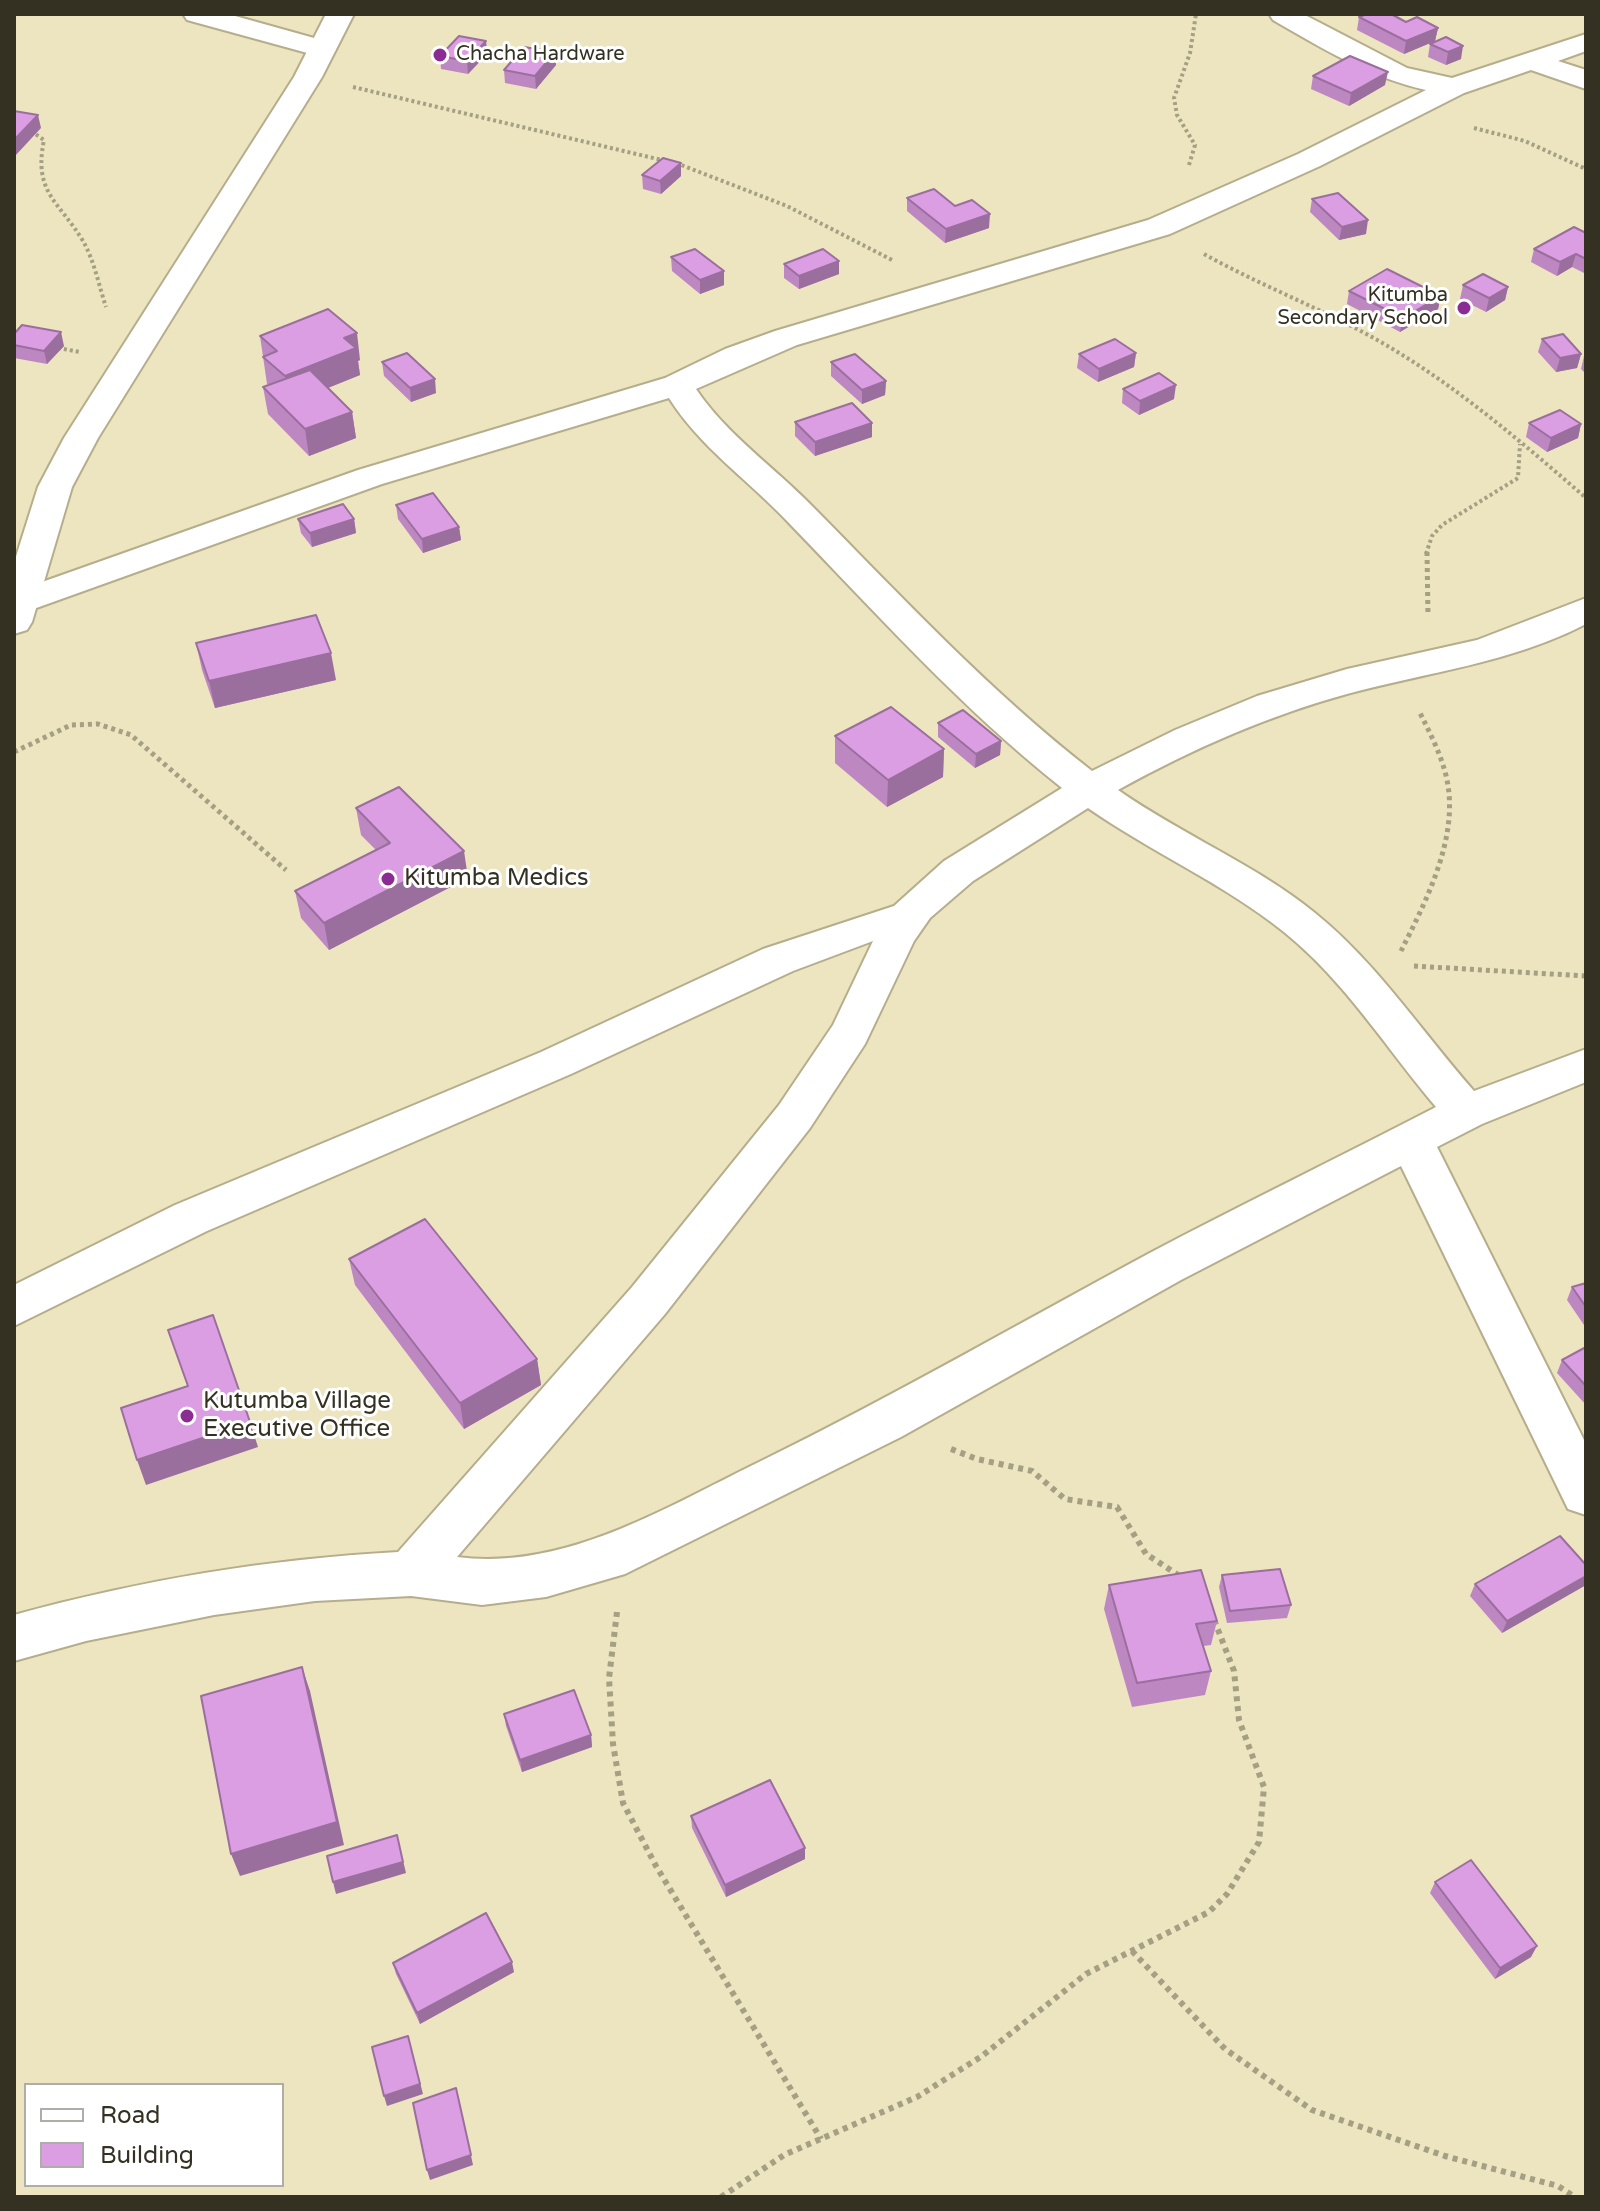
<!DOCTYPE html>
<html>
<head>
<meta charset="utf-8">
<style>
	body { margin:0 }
	#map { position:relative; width:1600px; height:2211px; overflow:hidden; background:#ede4c0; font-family:"Varela Round",sans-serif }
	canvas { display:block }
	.frame { position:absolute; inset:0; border:16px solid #343123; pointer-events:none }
	.legend { position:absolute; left:24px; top:2083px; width:260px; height:104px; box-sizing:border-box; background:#fff; border:2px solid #aeada7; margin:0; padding:10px 14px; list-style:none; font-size:24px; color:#343123 }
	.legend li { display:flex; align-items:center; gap:16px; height:40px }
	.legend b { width:40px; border:2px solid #aeada7 }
</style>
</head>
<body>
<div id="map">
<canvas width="1600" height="2211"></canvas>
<div class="frame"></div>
<ul class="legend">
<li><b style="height:10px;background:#fff"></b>Road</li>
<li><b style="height:22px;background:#dc9ee2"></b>Building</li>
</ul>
</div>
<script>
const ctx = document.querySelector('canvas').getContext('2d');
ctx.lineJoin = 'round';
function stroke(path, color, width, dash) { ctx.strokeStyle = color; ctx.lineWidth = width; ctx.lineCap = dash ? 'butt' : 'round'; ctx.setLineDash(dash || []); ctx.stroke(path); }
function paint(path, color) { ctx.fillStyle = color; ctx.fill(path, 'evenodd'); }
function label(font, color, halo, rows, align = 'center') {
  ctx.font = font + ' "Varela Round",sans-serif'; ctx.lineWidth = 6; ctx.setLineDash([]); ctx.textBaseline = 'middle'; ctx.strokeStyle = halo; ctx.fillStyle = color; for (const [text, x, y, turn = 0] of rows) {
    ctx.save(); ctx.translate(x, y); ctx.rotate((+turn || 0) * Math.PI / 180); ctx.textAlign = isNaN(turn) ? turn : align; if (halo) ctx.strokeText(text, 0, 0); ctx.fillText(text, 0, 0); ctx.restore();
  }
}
const minor = new Path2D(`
	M183 14H228L332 43 336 49 332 55 322 57 187 20Z
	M1269 14H1303L1407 68 1452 78 1586 34V51L1558 61 1586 70V89L1531 70 1464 93 1320 166 1170 234 797 345 696 389C727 435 773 466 812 506 902 597 990 692 1092 771L1175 730 1257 696 1347 669 1477 640 1586 598V624C1511 663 1428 672 1347 694 1267 716 1190 750 1118 790 1182 835 1255 864 1315 913 1378 964 1421 1031 1474 1091L1586 1049V1082L1482 1124 1437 1147 1586 1444V1515L1568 1509 1401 1166 1181 1280 901 1437 625 1574 546 1597 482 1605 411 1596 315 1601 214 1615 86 1641 14 1661V1615C141 1580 267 1559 398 1552L632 1287 779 1105 833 1025 873 941 793 971 571 1074 207 1231 14 1326V1285L175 1205 541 1052 763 949 894 906 944 861 1062 788C961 708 876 613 787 521 747 479 700 447 669 398L382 484 14 616V592L358 470 665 378 725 349 775 331 1148 220 1298 154 1426 90C1369 77 1323 49 1273 20ZM1088 808C1151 852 1223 883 1284 932 1345 981 1386 1048 1436 1107 1340 1157 1242 1204 1146 1255 1018 1324 893 1396 763 1460 668 1506 566 1571 457 1557L665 1314 810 1128 865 1044 914 941 930 918 973 881Z`);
const tertiary = new Path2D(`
	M326 14H354L322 77 98 438 72 487 32 622 27 630 14 634V563L38 487 64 438 294 77Z`);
stroke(minor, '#b5ad8b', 4);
stroke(tertiary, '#b5ad8b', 4);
stroke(new Path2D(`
	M353 87 666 161
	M1474 128 1525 141 1586 169
	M31 131 44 140C33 193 59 201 83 241 94 260 99 286 106 307
	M676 163 787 206 892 260
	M1189 165 1195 145 1177 115 1174 98 1190 53 1196 14
	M1204 254C1265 288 1331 312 1391 348 1461 390 1524 444 1586 498
	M58 348 80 352
	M1426 554 1432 536 1442 525 1518 478 1520 444`), '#a59f83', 4, [3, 3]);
stroke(new Path2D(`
	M1427 552 1428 616
	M14 752 71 725 98 724 131 735 286 870
	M1401 951C1426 901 1459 838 1447 780 1442 756 1430 733 1419 711
	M1414 966 1586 976`), '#a59f83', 5, [4, 4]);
stroke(new Path2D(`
	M951 1449 977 1459 1032 1471 1065 1499 1117 1507 1146 1554 1181 1577
	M617 1612 609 1678 613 1744 623 1803 656 1866 821 2139
	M1132 1951 1225 2049 1312 2110 1445 2156 1558 2186 1575 2197
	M721 2197 784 2155 917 2097 982 2056 1086 1974 1209 1912 1227 1894 1259 1842 1264 1787 1239 1720 1234 1671 1215 1622`), '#a59f83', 6, [5, 5]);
paint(minor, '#fff');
paint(tertiary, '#fff');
paint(new Path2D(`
	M1359 17 1406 22 1438 28 1435 41 1404 54 1357 30Z
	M486 41 487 54 468 74 441 69 440 56Z
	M1430 44 1461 59 1446 65 1428 57Z
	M555 52 556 65 536 89 505 83 504 70Z
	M1313 76 1385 85 1349 106 1311 89Z
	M681 163V176L661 194 643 189 642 175Z
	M907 198 955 206 989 228 945 243 907 211Z
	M1312 199 1366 234 1339 240 1310 212Z
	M1586 233V274L1572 267 1557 276 1531 262 1534 249Z
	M671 257 724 271V285L700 294 672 271Z
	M839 261V274L799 289 784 278V264Z
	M1463 285 1508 287 1505 300 1486 312 1460 299Z
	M1349 291 1441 296 1438 309 1400 332 1347 304Z
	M14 334 64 346 47 364 14 358Z
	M260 336 360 360 358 361 360 375 328 388 352 412 356 438 309 456 268 414 263 387 269 385 267 384Z
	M1542 339 1581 354 1577 368 1556 372 1538 352Z
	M1136 353 1134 367 1098 382 1077 368 1079 354Z
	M1586 355V374L1581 369 1584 356Z
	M382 362 436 393 411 402 384 376Z
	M831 362 886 381 885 395 862 404 831 376Z
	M1123 389 1174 399 1139 415 1122 403Z
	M795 422 872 423V437L815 456 795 436Z
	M1529 423 1581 424 1578 438 1547 452 1526 437Z
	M396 505 459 527 461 540 423 553 398 519Z
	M298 519H354L356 533 312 547 301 533Z
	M196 643 336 680 215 708 202 670Z
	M938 723 1001 741 1000 755 975 768 938 737Z
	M835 736 944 749 943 777 887 807 835 763Z
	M356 808 468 878 329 950 301 918 295 891 376 850 361 835Z
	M349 1259 537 1359 541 1385 464 1429 355 1285Z
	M1586 1283V1328L1567 1300 1572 1287Z
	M1586 1347V1405L1557 1373 1562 1360Z
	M1586 1565V1585L1502 1633 1470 1596 1475 1584Z
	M1222 1575 1291 1605 1287 1618 1227 1623 1219 1587Z
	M1109 1585 1217 1621 1211 1645 1203 1646 1211 1671 1205 1695 1132 1707 1104 1609Z
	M504 1714 591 1735 592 1747 522 1772 506 1726Z
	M691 1816 805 1859 726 1897 692 1828Z
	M1435 1882 1531 1957 1495 1979 1430 1893Z
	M393 1963 514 1972 420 2024 396 1974Z`), '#bd88c2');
paint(new Path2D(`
	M1438 28 1435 41 1404 54 1406 41Z
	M486 41 487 54 468 74 467 61Z
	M1463 46 1461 59 1446 65 1448 52Z
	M555 52 556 65 536 89 535 76Z
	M1388 72 1385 85 1349 106 1351 93Z
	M38 115 41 128 15 156 14 140Z
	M681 163V176L661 194 660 181Z
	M990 214 989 228 945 243 946 229Z
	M1368 220 1366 234 1339 240 1342 227Z
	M1576 254 1572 267 1557 276 1560 262Z
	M839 261V274L799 289V276Z
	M724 271V285L700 294V280Z
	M1508 287 1505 300 1486 312 1489 298Z
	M1441 296 1438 309 1400 332 1403 318Z
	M61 332 64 346 47 364 44 351Z
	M357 333 360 360 358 361 360 375 290 403 285 376 344 338Z
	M1136 353 1134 367 1098 382 1099 369Z
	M1581 354 1577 368 1556 372 1560 358Z
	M435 379 436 393 411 402 410 388Z
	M886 381 885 395 862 404V390Z
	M1176 385 1174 399 1139 415 1140 401Z
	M352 412 356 438 309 456 305 429Z
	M872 423V437L815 456V442Z
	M1581 424 1578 438 1547 452 1551 438Z
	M354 519 356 533 312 547 310 533Z
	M459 527 461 540 423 553 422 539Z
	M331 653 336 680 215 708 209 681Z
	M1001 741 1000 755 975 768 976 754Z
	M944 749 943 777 887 807 888 780Z
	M464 851 468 878 329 950 324 923Z
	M537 1359 541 1385 464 1429 460 1403Z
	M250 1422 258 1447 146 1485 137 1460Z
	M1586 1576V1585L1502 1633 1507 1621Z
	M302 1667 310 1691 344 1845 240 1876 231 1854Z
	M591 1735 592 1747 522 1772 520 1760Z
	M397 1835 406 1873 336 1894 333 1882Z
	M805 1848V1859L726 1897 725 1885Z
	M1537 1946 1531 1957 1495 1979 1500 1968Z
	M512 1962 514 1972 420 2024 417 2013Z
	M411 2047 423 2094 387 2106 384 2096Z
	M459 2099 473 2165 430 2180 427 2170Z`), '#9a6f9e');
const building = new Path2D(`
	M1367 14H1391L1406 22 1417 17 1438 28 1406 41 1359 17Z
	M459 36 486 41 467 61 440 56Z
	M1446 37 1463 46 1448 52 1430 44Z
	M524 47 555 52 535 76 504 70Z
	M1350 56 1388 72 1351 93 1313 76Z
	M14 111 38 115 14 140Z
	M663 158 681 163 660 181 642 175Z
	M934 189 955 206 972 200 990 214 946 229 907 198Z
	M1338 193 1368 220 1342 227 1312 199Z
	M1574 227 1586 233V259L1576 254 1560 262 1534 249Z
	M695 249 724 271 700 280 671 257Z
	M823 249 839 261 799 276 784 264Z
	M1387 269 1441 296 1403 318 1349 291Z
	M1483 274 1508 287 1489 298 1463 285Z
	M328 309 357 333 344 338 356 348 285 376 263 357 277 351 260 336Z
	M22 325 61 332 44 351 14 345V334Z
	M1563 334 1581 354 1560 358 1542 339Z
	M1115 339 1136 353 1099 369 1079 354Z
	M407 353 435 379 410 388 382 362Z
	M855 354 886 381 862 390 831 362Z
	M310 370 352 412 305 429 263 387Z
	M1159 373 1176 385 1140 401 1123 389Z
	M852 403 872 423 815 442 795 422Z
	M1560 410 1581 424 1551 438 1529 423Z
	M433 493 459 527 422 539 396 505Z
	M343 504 354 519 310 533 298 519Z
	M316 615 331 653 209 681 196 643Z
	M891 707 944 749 888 780 835 736Z
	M963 710 1001 741 976 754 938 723Z
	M399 787 464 851 324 923 295 891 390 843 356 808Z
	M425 1219 537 1359 460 1403 349 1259Z
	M1586 1283V1307L1572 1287Z
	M213 1315 250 1422 137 1460 121 1408 188 1386 168 1330Z
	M1586 1347V1386L1562 1360Z
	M1560 1536 1586 1565V1576L1507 1621 1475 1584Z
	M1280 1569 1291 1605 1230 1611 1222 1575Z
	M1201 1570 1217 1621 1196 1624 1211 1671 1137 1683 1109 1585Z
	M302 1667 337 1822 231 1854 201 1696Z
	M574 1690 591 1735 520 1760 504 1714Z
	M770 1780 805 1848 725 1885 691 1816Z
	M397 1835 403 1862 333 1882 327 1856Z
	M1471 1860 1537 1946 1500 1968 1435 1882Z
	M486 1913 512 1962 417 2013 393 1963Z
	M408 2036 420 2084 384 2096 372 2047Z
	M456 2088 471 2155 427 2170 413 2103Z`);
paint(building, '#dc9ee2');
stroke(building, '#9a6f9e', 2);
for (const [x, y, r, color] of [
	[440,55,8,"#8b2c95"],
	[1464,308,8,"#8b2c95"],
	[388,879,8,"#8b2c95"],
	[187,1416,8,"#8b2c95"]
]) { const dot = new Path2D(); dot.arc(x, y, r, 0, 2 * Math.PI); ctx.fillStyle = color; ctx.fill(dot); stroke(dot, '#fff', 3); }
label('20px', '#343123', '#fff', [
	["Chacha Hardware",456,55],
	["Kitumba",1448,296,"right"],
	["Secondary School",1448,319,"right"]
], 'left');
label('24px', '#343123', '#fff', [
	["Kitumba Medics",404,879],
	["Kutumba Village",203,1402],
	["Executive Office",203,1430]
], 'left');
</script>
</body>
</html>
